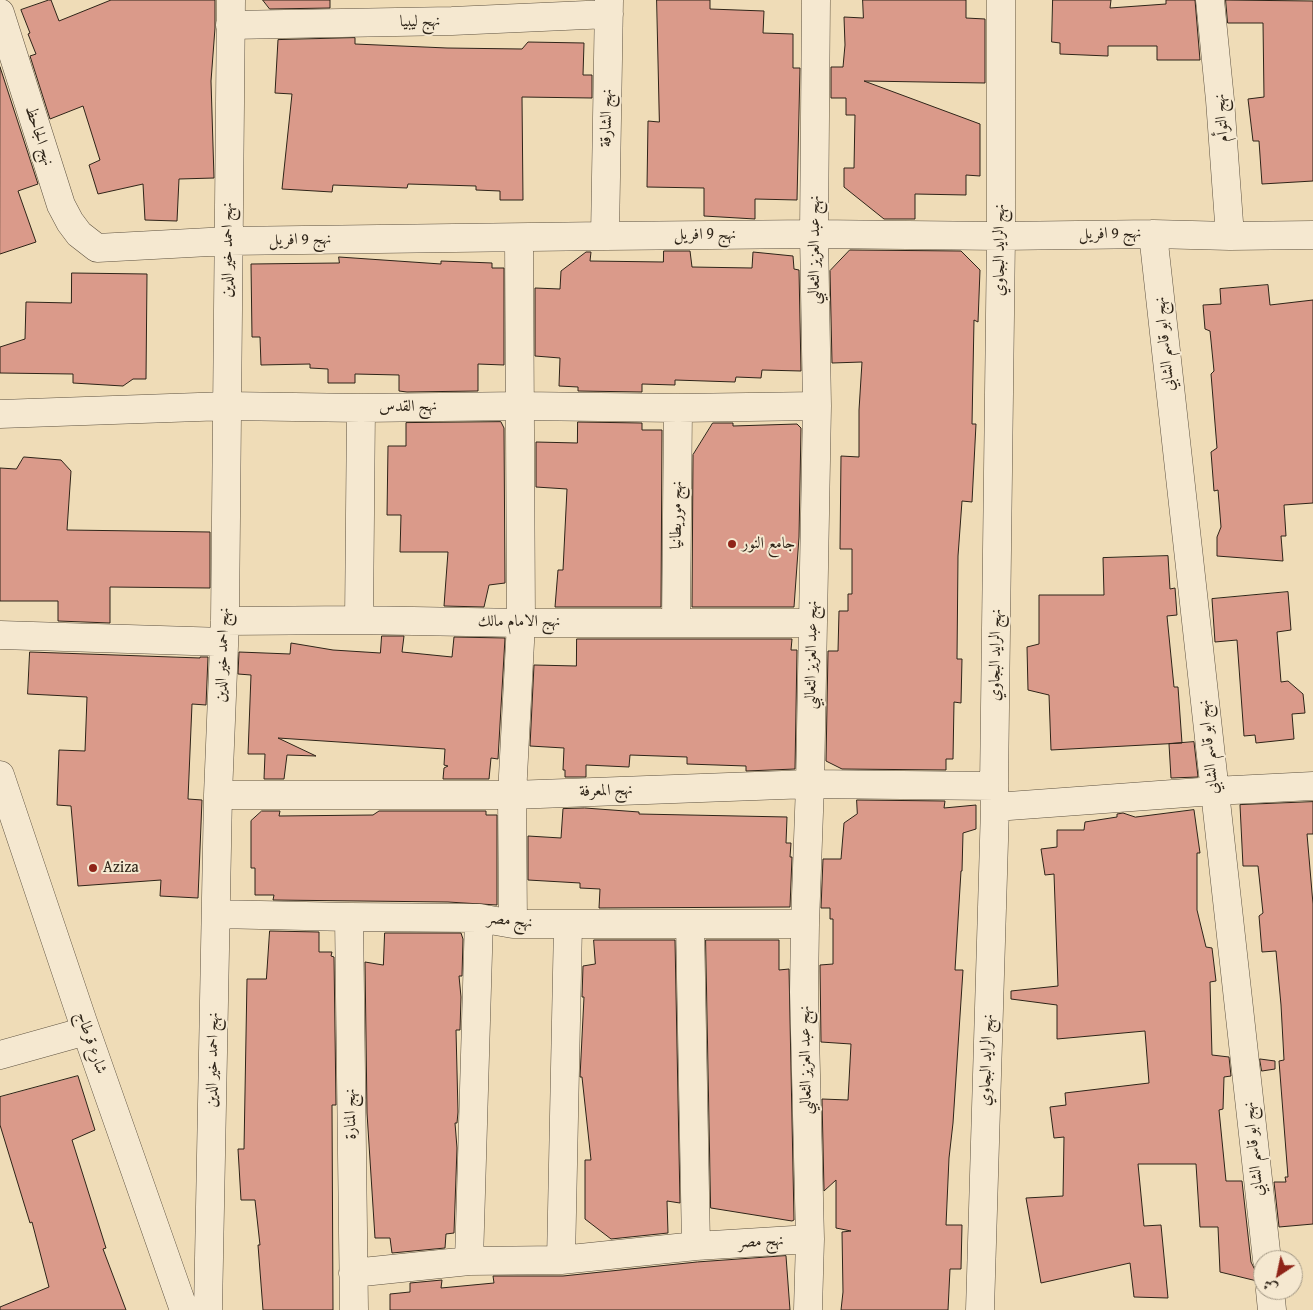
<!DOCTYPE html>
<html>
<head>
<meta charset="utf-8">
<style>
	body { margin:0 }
	#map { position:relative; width:1313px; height:1310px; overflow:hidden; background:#efdcb7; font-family:"Gentium Book Plus",Amiri,serif }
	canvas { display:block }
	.north { position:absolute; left:1253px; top:1250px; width:50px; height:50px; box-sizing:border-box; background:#f5e8d0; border:1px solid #a59a86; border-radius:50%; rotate:214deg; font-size:14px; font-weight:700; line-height:20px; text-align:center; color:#2e2418 }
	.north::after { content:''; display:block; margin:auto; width:18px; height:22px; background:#8f2418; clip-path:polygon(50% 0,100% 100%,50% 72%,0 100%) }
</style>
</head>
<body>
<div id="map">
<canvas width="1313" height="1310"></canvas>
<div class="north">ش</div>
</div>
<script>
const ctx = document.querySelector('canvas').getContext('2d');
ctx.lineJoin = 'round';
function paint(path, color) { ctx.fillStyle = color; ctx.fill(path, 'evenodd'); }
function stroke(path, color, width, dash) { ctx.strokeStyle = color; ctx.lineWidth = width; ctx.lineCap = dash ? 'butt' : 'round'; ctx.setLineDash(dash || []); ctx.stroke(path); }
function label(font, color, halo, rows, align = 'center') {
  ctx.font = font + ' "Gentium Book Plus",Amiri,serif'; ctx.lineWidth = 4; ctx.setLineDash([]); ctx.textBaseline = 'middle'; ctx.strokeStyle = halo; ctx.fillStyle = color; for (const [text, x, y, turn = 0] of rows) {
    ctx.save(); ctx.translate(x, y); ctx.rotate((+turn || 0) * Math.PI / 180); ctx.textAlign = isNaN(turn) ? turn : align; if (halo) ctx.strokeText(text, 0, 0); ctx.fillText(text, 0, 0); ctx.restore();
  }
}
const building = new Path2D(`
	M49 0H51L59 21 111 0H215V28L211 81 214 178 179 179 177 221 145 220 143 184 98 194 89 165 100 160 83 106 50 119 30 56 36 54 28 34 30 33 21 10Z
	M263 0H330V8L270 9Z
	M657 0H710V9L764 11 763 33 793 34V68H800L797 200 755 199V219L704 216V188L647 187 648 121 659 122Z
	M863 0H966V18L985 19V83L864 81 980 124V176L966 175V195L915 194V219H884L844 187V168H854L855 115H846V98H831V67H843L845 45 844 17 863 18Z
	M1053 0H1111L1110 8 1166 4V0H1195L1200 60H1157V46H1108V56L1060 54V43L1052 42Z
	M1226 0 1313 1V181L1262 184 1259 141H1253L1248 99 1264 97 1263 23H1228Z
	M355 38V44L447 48 522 49 528 42 584 43 583 75H592V98L522 97 523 200H500V191L476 190V186L408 184 407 188 333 185 332 192 282 189 292 94 275 93 278 40Z
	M0 67 38 184 18 191 36 242 0 254Z
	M850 250 961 251 980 270 978 322 974 320 972 424H976L972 502 962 501 958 556 957 659H962L961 703 954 702 953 759H946V770L842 769 826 761 828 651H838L839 611H848V594H852V549H840L841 456 859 457V410L862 362 832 363 830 271Z
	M664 251H690L692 267 752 268 753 252 793 256 794 269 799 270 801 371 762 370 761 378 736 377 735 382 675 380V385L642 384V392L578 391V387L559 386 560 358 535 356V288L560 289 561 271 586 252H591L590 261 663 262Z
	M339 257 441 264V261L492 263V268H504V365L478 364V391L407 392 399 391V375L355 374V383H328V369L310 368V364L261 365 260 337H252L251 264 339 263Z
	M72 273 147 274 146 379H133L123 386 73 383V374L0 373V347L25 339 26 302 71 303Z
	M1268 285 1270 305 1313 300V503L1284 505 1286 536H1281L1283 561 1217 556V537L1221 527 1218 490 1214 491 1211 452 1217 448 1211 374 1214 371 1210 331 1205 329 1203 305 1221 304 1220 289Z
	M501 422 504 428 505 583 489 585 484 607 444 606 448 552H400L401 515H387L388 446H406V423Z
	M578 422 642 423V430H662L661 607H555L558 570H563L567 489 536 487V442L577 443Z
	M713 423H733V426L797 424 801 428 799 537 794 607H692L693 455Z
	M24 457 61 460 71 471 67 530 210 532V588L110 587V623L58 621V601H0V468L16 469Z
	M1168 556 1170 589 1175 588 1177 615 1167 616 1174 687H1178L1182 743 1051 750 1049 695 1028 690 1027 647 1039 644V595H1104L1103 558Z
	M1288 592 1291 630 1277 632 1281 682 1288 681 1303 694 1305 713 1292 714 1294 739 1256 743 1255 735 1244 736 1237 640 1215 642 1212 599Z
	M382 636H404L402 652 452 657 454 637 505 638 498 759 491 758 489 779H443L444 768 448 766 444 765 445 749 278 738 316 756 287 755 284 779H264L265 754H248L251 675 238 674 239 652 290 654 291 643 333 650 380 653Z
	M577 639H792L791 650H797L795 769 746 771V766L687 764V757L630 755 629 767 586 765V777H565V770H563L564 748 530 746 534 665 576 666Z
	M30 652 200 658V657H208L206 705 192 704 188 799 202 800 198 898 160 896 161 880 78 886 71 806 57 805 59 750 85 751 87 697 28 694Z
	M1194 742 1198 777 1171 778 1169 744Z
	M857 800 945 801 944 808 976 805V829L963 833 962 871H961L955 970H963L953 1123 949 1158 946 1225H962L961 1269H950L948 1310H841L843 1292 842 1232 851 1231 836 1228V1180L824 1191 822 1099 848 1100 851 1044 821 1042 820 965 833 964V919H830V908H821L823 859H841L844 823 857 814Z
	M1313 802V834H1307L1313 904V1224L1279 1227 1274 1182H1286L1285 1177H1288L1279 1061 1284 1060 1281 1005 1276 951 1262 952 1259 916 1263 913 1258 866H1243L1240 805Z
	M585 808 639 812V814L787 817 786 843H791L790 857H792L790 907 599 908 600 889 580 888V883L528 880V836L561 838 563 809Z
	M1194 810 1200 853H1197V910L1206 947 1212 948 1216 981 1210 982 1212 1055 1229 1057 1231 1076 1224 1077 1223 1109 1219 1110 1226 1181H1242L1251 1262 1255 1270 1263 1275V1276L1257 1281 1220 1272 1218 1227H1200L1196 1164H1138L1144 1226 1161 1225 1168 1298 1134 1297 1130 1263 1041 1283 1026 1198 1063 1196 1064 1137 1054 1138 1050 1107 1066 1105 1065 1093 1149 1083 1145 1031 1057 1039V1005L1011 999V991L1058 986 1054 874 1045 875 1041 849 1057 847V830H1084L1085 822 1117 817V814L1123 813 1135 817Z
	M262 811H280L279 816 373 815 379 811H486V815H497V905L448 902 273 900 274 895H255V868H251V821Z
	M270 931 319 932V952H332L331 956 334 957 336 1105H332L333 1310H263L258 1245H260L255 1200H241L238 1149H244L247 979H266Z
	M385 933H461L463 939 462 976H459L461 997 460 1030H456L458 1112 457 1123H455L457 1148 454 1233 446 1234 445 1248 392 1253 390 1238H375L367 1113 365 962 383 965Z
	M594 940H675L680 1203 667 1201 668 1233 611 1239 585 1219V1160H591L582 1077H580L584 997H582L583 966 595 964Z
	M706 940H779V970L789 969 794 1220 792 1221 711 1208Z
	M1260 1059 1275 1061V1069L1262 1071Z
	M78 1076 95 1130 72 1140 106 1248 103 1249 126 1310H0V1307L49 1287 32 1222 30 1223 0 1125V1097Z
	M786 1256 790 1310H390V1294L410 1292V1283L442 1280 441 1288 494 1283 493 1276H563L697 1262Z`);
paint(building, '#da9a8a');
stroke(building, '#2e2418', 1);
const street = new Path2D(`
	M1210 0 1220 100 1230 236
	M0 13 61 205 70 222 79 234 97 248 228 241 605 236 814 234 1001 236 1153 234 1230 236 1313 235
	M230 25 452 21 609 14
	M1153 234 1267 1260
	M605 236 609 0
	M0 414 227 406 361 408 521 406 678 408 817 406
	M359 620 361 408
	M225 621 359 620 521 623H812
	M676 622 678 408
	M0 635 224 642
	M0 775 83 1022 184 1310
	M218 795H512L810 784 994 786
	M995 807 1214 791 1313 786
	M216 914 349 917 479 918 513 924H805
	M349 917 354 1310
	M513 924 512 795 521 623 519 238
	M690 924 696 1246
	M0 1055 86 1031
	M561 1260 568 925
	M469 1261 479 918
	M353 1273 469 1261 561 1260 696 1246 810 1239
	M1270 1290 1272 1310
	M208 1310 218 795 225 621 231 0
	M808 1310 810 1239 804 992 805 924 810 784 817 406 814 234 816 0
	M980 1310 995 807 994 786 1001 236V0`);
stroke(street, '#5e5240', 29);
stroke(street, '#f5e8d0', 28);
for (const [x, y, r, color] of [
	[732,544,5,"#8f2418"],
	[93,868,5,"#8f2418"]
]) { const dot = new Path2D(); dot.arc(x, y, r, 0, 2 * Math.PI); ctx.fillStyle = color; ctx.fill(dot); stroke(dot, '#f5e8d0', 2); }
label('16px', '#2e2418', '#f5e8d0', [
	["نهج ليبيا",420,22,-1],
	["نهج الشارقة",607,118,-89],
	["نهج التوأم",1222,118,-95],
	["نهج الجاحظ",39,136,72],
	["نهج 9 افريل",1110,234,-1],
	["نهج 9 افريل",705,235],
	["نهج 9 افريل",300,240,-1],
	["نهج احمد خير الدين",228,250,-90],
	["نهج عبد العزيز الثعالبي",815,250,-90],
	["نهج الرايد البجاوي",1000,250,-90],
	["نهج ابو قاسم الشابي",1165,344,-96],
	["نهج القدس",408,407,-1],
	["نهج موريطانيا",677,515,-89],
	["نهج الامام مالك",519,622],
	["نهج احمد خير الدين",223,655,-88],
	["نهج عبد العزيز الثعالبي",812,655,-89],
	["نهج الرايد البجاوي",996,655,-89],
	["نهج ابو قاسم الشابي",1209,747,-96],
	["نهج المعرفة",606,791,-2],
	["نهج مصر",510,921,6],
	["شارع قرطاج",91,1043,71],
	["نهج احمد خير الدين",213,1060,-89],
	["نهج عبد العزيز الثعالبي",806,1060,-91],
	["نهج الرايد البجاوي",987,1060,-88],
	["نهج المنارة",351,1114,-91],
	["نهج ابو قاسم الشابي",1254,1149,-96],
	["نهج مصر",761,1242,-3]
]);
label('16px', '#2e2418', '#f5e8d0', [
	["جامع النور",742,544],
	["Aziza",103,868]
], 'left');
</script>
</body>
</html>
